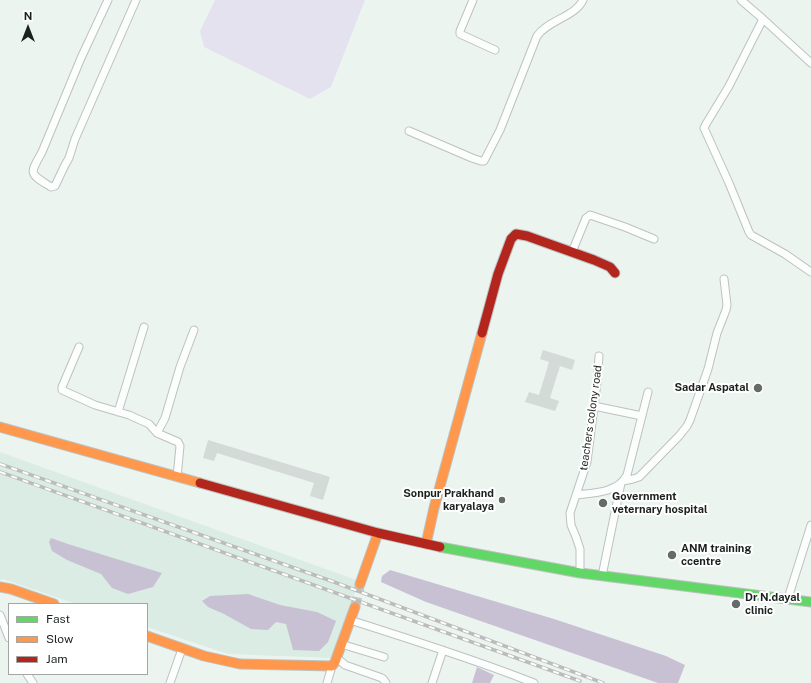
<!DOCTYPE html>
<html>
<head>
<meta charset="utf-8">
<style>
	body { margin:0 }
	#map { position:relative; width:811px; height:683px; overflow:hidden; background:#ecf4f0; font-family:"Public Sans",sans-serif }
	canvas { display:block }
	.legend { position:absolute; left:8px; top:603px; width:140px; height:72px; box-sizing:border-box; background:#fff; border:1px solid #a4a6a5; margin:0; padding:5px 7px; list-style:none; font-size:12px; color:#1b211f }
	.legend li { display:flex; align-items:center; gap:8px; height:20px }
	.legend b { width:20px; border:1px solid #a4a6a5 }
	.north { position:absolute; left:8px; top:8px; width:40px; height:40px; -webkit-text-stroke:3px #fff; paint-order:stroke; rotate:0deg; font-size:11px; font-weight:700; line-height:16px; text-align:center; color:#1b211f }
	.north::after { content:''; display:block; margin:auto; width:14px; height:18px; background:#1b211f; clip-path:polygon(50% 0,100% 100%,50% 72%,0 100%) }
</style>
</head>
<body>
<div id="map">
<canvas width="811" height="683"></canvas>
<ul class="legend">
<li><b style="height:5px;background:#63d668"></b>Fast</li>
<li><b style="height:5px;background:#ff974d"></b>Slow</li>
<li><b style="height:5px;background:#b3261e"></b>Jam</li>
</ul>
<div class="north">N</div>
</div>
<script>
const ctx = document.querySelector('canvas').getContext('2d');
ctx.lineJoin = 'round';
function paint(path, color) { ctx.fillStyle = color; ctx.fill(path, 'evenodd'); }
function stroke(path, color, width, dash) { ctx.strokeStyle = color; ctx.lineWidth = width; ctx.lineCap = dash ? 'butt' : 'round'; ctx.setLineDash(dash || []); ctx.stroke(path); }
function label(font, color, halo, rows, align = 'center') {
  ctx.font = font + ' "Public Sans",sans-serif'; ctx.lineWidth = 4; ctx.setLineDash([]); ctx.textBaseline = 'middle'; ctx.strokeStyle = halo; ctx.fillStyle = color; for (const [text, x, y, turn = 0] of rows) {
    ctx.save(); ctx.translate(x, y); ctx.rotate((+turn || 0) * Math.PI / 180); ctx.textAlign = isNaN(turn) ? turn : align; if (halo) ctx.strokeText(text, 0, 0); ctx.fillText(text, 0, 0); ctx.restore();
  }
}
paint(new Path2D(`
	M0 452 359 581 332 658 228 654 147 627V604H76L3 579 0 580Z`), '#dbece5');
paint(new Path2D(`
	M215 0H365L331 87 310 99 204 47 200 31Z`), '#e5e2ef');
paint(new Path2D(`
	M51 538 68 544 162 573 153 587 128 594 112 588 101 574 67 560 52 551 49 542Z
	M390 570 554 619 666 656 685 665 678 683H658L426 602 381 582 382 576Z
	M248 594 280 605 317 612 336 621 328 642 319 651 293 650 286 624 276 622 268 630 251 629 224 614 208 607 202 601 210 596Z
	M477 667 494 675 490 683H472Z`), '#c8c1d3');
paint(new Path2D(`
	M543 350 575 360 572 370 560 366 550 398 559 401 555 411 525 402 529 392 539 395 549 362 540 359Z
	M208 440 330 477 323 500 310 496 314 483 217 453 214 461 203 458Z`), '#d3dad7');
stroke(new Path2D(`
	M355 607 360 584`), '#c2cac6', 10, [10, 5]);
const street = new Path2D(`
	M108 0 81 58 42 152C29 175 29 173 51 187L55 186 65 165 69 158 75 139 136 0
	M473 0 460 31V34L495 50
	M741 0 763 19 811 63
	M763 19 729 86 706 124 704 128 729 183 749 232 751 235 785 254 811 272
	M409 131 472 158 481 161H484L500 130 537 36C548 20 575 17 583 0
	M572 252 586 218 590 215 625 227 654 239
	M79 347 62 387V390L95 405 129 415 149 424 157 433 178 442 180 446 177 477
	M594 406 642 416
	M118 412 144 327
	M157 433 165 418 180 367 194 330
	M623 481 633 479 639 477 679 436 687 426 690 420 708 369 717 333 726 310 727 305 724 279
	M576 495C593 493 618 493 627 475L648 392
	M580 573V549L576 537 571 525 570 513 587 462 597 383 599 356
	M602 576 621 483
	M788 598 811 525
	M0 615 9 638
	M350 620C412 640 474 659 534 683
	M341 644 384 657
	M337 658 345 665 382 678 384 680 386 683
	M27 674 33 683
	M170 683 182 649
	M327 683 332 666
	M432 683 443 650`);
const fast = new Path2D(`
	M440 547 580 573 811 602`);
const slow = new Path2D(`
	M0 427 200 483
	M426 544 434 508 482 333
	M360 584 378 533
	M0 587 11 589 54 604
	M147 636 204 656 240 664 332 666 335 662 355 607`);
const jam = new Path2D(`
	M482 333 498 274 511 239 516 234 527 236 594 260 610 267 615 273
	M200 483 378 533 440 547`);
stroke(street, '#bcc2bf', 9);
stroke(fast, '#bcc2bf', 11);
stroke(slow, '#bcc2bf', 11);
stroke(jam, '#bcc2bf', 11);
stroke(street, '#fcfdfd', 7);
stroke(fast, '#63d668', 9);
stroke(slow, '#ff974d', 9);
stroke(jam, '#b3261e', 9);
const rail = new Path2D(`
	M0 464 334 582 603 683
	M0 472 580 681`);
stroke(rail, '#bbbdbc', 3.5);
stroke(rail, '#fff', 2, [6]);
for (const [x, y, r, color] of [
	[758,388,5,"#646b68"],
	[502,500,4,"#646b68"],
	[603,503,5,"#646b68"],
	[672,555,5,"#646b68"],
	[736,604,5,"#646b68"]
]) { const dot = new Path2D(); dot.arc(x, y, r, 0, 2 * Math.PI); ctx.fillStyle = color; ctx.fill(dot); stroke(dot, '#fff', 1.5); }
label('bold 11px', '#1b211f', '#fff', [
	["Sadar Aspatal",749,388,"right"],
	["Sonpur Prakhand",494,494,"right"],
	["karyalaya",494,507,"right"],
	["Government",612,497],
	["veternary hospital",612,510],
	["ANM training",681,549],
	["ccentre",681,562],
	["Dr N.dayal",745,598],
	["clinic",745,611]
], 'left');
label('11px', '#1b211f', '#fff', [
	["teachers colony road",591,418,-82]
]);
</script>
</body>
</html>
